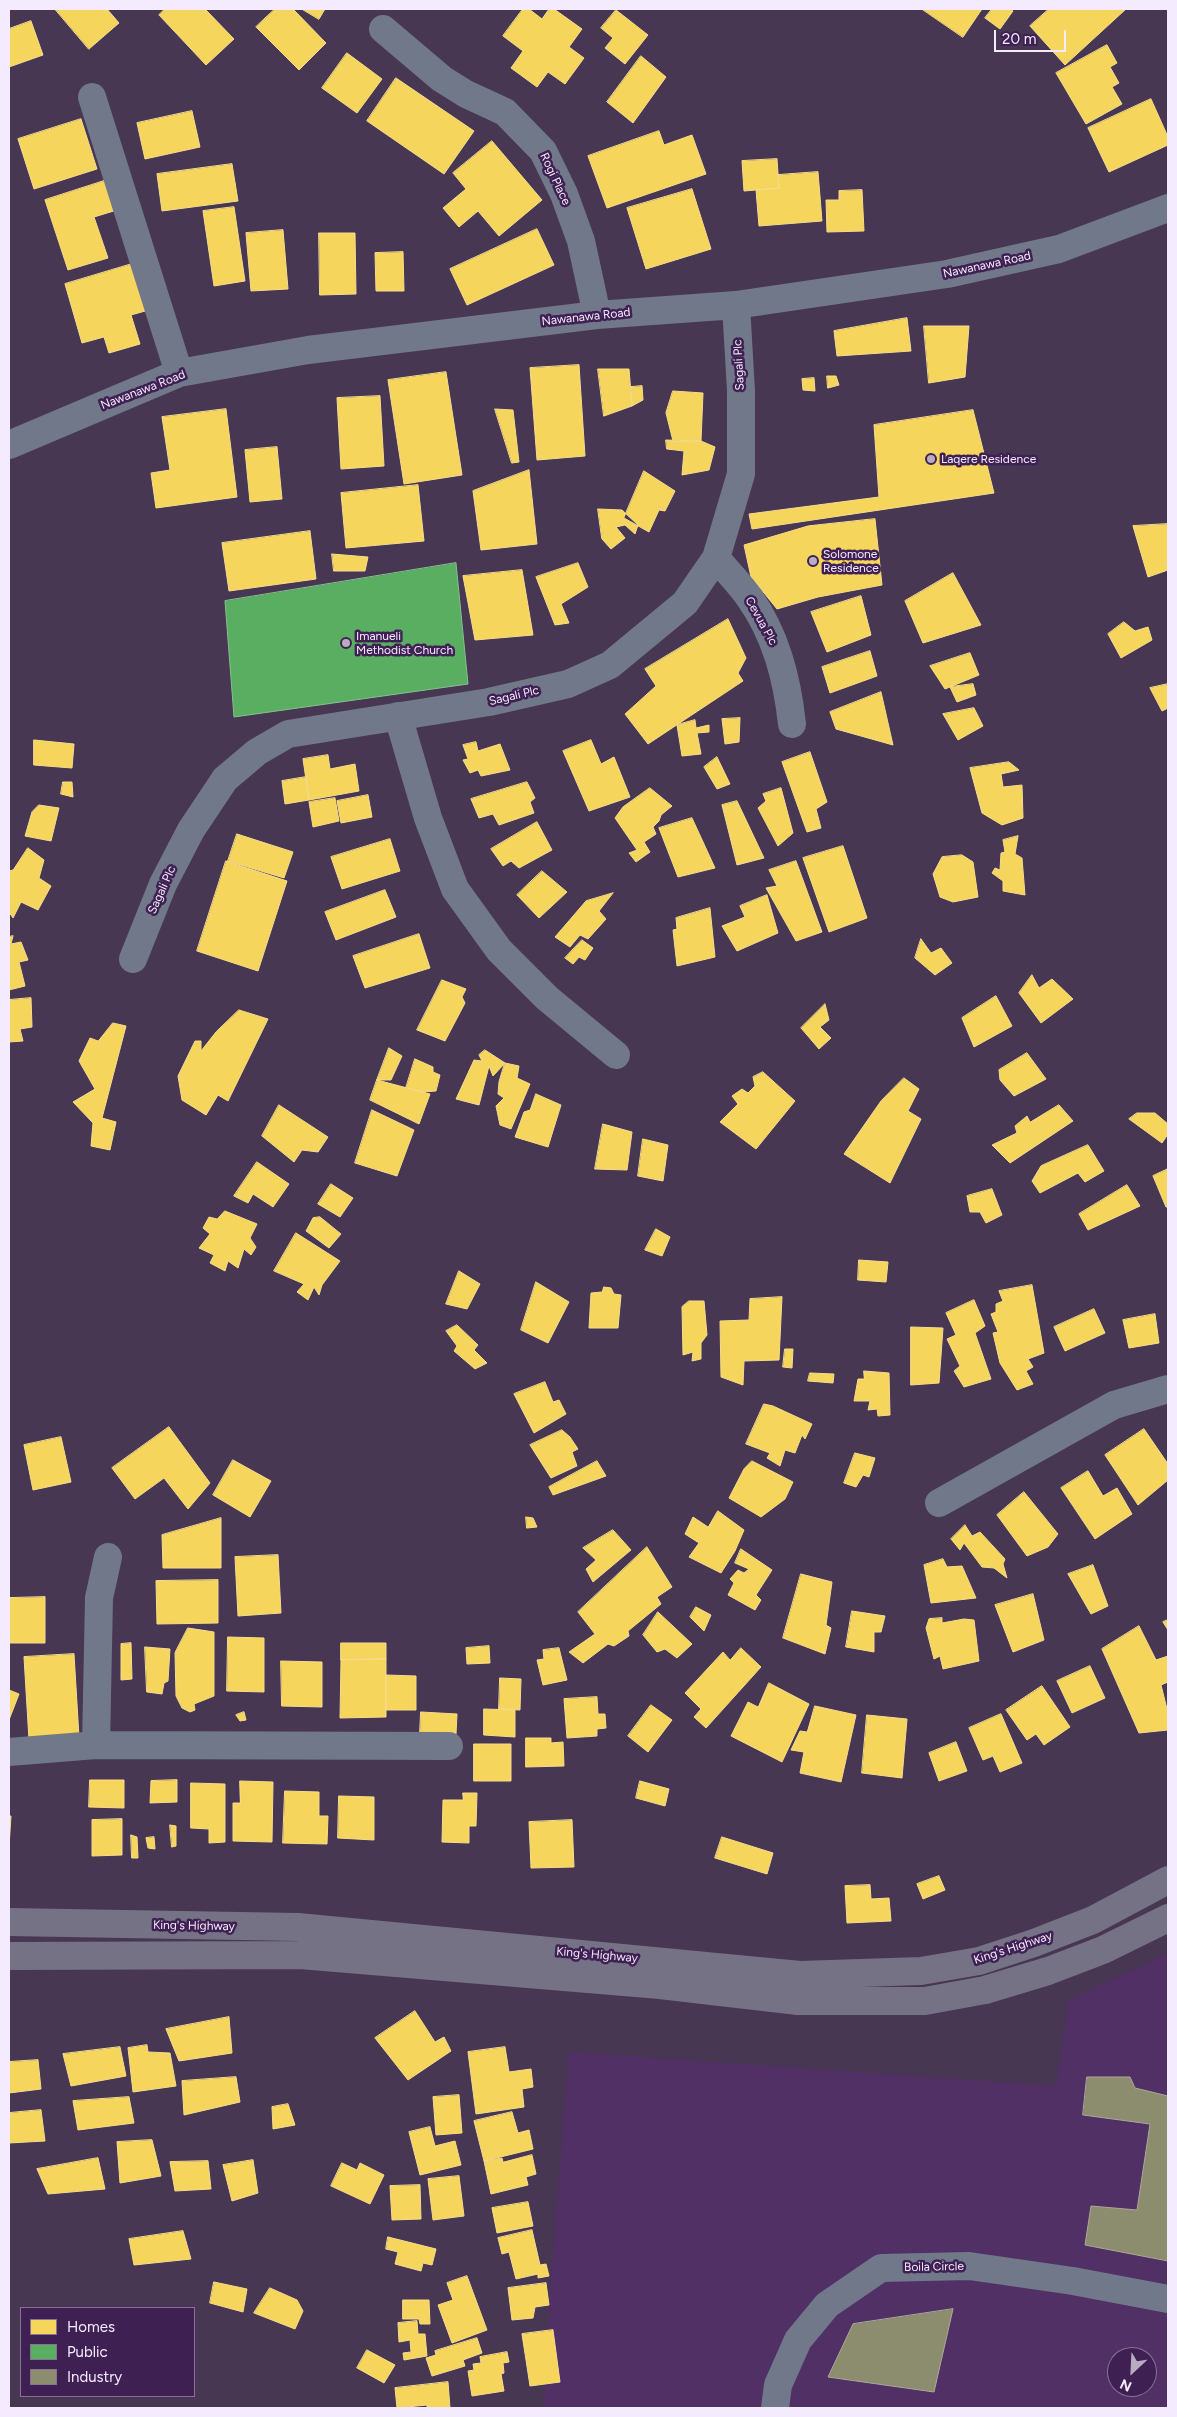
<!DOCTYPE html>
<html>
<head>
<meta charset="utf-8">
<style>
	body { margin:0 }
	#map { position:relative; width:1177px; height:2417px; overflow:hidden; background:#473752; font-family:Figtree,sans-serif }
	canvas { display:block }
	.frame { position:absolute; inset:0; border:10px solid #f5ebfe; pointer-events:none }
	.legend { position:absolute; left:20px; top:2307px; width:175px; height:90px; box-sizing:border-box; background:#3f2053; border:1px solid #887197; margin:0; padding:6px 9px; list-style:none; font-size:15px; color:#f5ebfe }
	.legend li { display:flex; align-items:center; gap:10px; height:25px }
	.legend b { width:25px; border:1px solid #887197 }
	.north { position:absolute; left:1107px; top:2347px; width:50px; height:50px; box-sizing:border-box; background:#3f2053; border:1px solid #887197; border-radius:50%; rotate:205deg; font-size:14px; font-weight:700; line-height:20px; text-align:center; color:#f5ebfe }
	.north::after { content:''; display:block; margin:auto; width:18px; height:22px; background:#b8acc2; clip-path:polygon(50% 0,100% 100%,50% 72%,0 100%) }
	.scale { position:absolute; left:994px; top:30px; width:72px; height:22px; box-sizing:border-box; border:2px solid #f5ebfe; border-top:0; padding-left:6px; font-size:15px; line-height:18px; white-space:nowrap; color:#f5ebfe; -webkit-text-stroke:4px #3f2053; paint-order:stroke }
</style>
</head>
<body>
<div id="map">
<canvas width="1177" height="2417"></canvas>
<div class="frame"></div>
<ul class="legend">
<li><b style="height:14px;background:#f6d55c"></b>Homes</li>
<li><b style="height:14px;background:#5aae61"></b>Public</li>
<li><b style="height:14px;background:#8c8c6e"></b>Industry</li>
</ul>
<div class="north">N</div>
<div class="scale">20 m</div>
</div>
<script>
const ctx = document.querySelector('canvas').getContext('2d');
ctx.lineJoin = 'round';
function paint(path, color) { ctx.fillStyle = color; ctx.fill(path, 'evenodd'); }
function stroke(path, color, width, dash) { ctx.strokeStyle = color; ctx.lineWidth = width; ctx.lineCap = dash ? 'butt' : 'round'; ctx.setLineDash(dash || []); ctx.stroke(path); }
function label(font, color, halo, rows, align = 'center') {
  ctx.font = font + ' Figtree,sans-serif'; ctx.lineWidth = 5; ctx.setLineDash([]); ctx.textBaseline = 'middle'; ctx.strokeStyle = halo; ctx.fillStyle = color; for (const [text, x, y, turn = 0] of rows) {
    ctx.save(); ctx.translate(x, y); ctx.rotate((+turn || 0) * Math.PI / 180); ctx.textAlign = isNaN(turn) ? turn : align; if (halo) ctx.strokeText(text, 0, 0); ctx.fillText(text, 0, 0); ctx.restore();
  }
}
paint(new Path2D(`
	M1168 1953V2408H544L549 2305 569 2052 1056 2086 1069 2000ZM1117 2357H1147V2387H1117Z`), '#513066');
const homes = new Path2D(`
	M55 9H107L119 23 89 49Z
	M165 9H205L234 39 206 65 159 15Z
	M275 9H293L326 43 299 70 256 27Z
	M302 9H325L319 19Z
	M523 9H529L542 19 549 9H554L582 29 569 47 584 58 565 84 548 72 537 87 511 68 523 51 503 36Z
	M922 9H982L963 37Z
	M992 9H1010L1013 11 1000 29 985 18Z
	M1049 9H1126L1065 65 1030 26Z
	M616 10 648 35 625 64 605 48 613 38 601 28Z
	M31 21 43 55 9 67V29Z
	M1107 45 1117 63 1110 67 1119 83 1112 87 1122 104 1086 124 1056 73Z
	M347 53 382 79 357 113 322 88Z
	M641 56 666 77 633 123 607 102Z
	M396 78 474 131 444 174 367 121Z
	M1151 99 1168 137V145L1109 172 1088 128Z
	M192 111 200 147 145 159 137 123Z
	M81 119 97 169 34 189 18 139Z
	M659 131 664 145 692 135 706 174 607 208 588 156Z
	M492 141 542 200 499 236 478 211 459 227 443 208 466 189 453 173Z
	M777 159 779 188 744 191 742 161Z
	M232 164 238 201 162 211 157 174Z
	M818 172 822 221 759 226 756 190 779 188 778 175Z
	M107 180 117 210 94 217 108 258 68 270 45 200Z
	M692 189 711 249 646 269 627 208Z
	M862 190 864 231 827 232 826 200H839V191Z
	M234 207 245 281 214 286 203 211Z
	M537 229 554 265 467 305 450 269Z
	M283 230 288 289 251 291 246 233Z
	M319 233H355L356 294 320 295Z
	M403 252 404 291H376L375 253Z
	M142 261 156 308 131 315 140 344 109 353 104 337 82 343 65 284Z
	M907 318 911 351 837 356 834 331Z
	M924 326H969L965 377 929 383Z
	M579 365 585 456 537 460 530 368Z
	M598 369H629L632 406 604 416Z
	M446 372 462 475 404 484 388 380Z
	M827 376H836L839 385 828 388Z
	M814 378 815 391 803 390 802 379Z
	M642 386 643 400 632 406 631 387Z
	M673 391 703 393 701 441H673L666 413Z
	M380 396 384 466 341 469 337 398Z
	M226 409 237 497 156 508 151 473 170 470 162 417Z
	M495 409 513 410 519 462 512 463Z
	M973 410 994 493 752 529 749 514 879 497 874 425Z
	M666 440 701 441 715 447 709 470 682 475 684 451 667 449Z
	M277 447 282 499 250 502 245 450Z
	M529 470 537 544 481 550 473 491Z
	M644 471 675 491 665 511 659 510 649 532 624 518Z
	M418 485 424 541 346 548 341 493Z
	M598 509 622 510 638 525 635 534 625 525 616 527 625 538 611 549 602 539Z
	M875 519 882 585 818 597 777 609 751 577 744 545 808 526Z
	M1168 524V570L1148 577 1133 526Z
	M310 531 316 579 229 591 222 543Z
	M332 554 368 557 365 571H334Z
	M578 563 588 587 561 604 569 623 555 625 536 577Z
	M522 570 533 635 475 640 463 576Z
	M953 573 981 625 923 643 905 601Z
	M861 596 871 635 827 652 811 612Z
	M728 619 746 658 738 673 743 681 648 744 625 714 656 686 645 669Z
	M1124 622 1135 631 1148 627 1152 640 1121 658 1108 634Z
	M870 651 877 676 830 693 822 667Z
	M970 653 979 675 945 689 930 666Z
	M973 684 976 695 957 702 950 687Z
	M1168 684V708L1162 711 1150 688Z
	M881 692 893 745 836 729 830 712Z
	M974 708 983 726 958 740 943 714Z
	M740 718 739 742 725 744 722 719Z
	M695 720 696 728 709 725V732L697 733 701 754 682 756 677 725Z
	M34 740 74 744 72 768 34 765Z
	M591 740 601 764 614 757 630 797 589 811 563 751Z
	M476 742 478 751 500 744 510 770 481 776 478 770 470 773 463 760 468 759 463 745Z
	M810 752 827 802 816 809 821 828 807 832 782 762Z
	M328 755 330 769 355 764 359 791 309 800 303 759Z
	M717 757 730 784 717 789 704 767Z
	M1009 762 1019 770 1001 774 1003 787 1022 785 1023 818 1002 825 982 813 970 768Z
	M306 777 309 800 285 804 282 781Z
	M63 782H72L73 797 61 794Z
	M527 782 535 798 530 802 534 813 499 825 493 814 479 818 471 799Z
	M650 788 672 806 661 815 659 821 653 827 656 834 644 842 650 852 636 862 629 853 637 850 615 818 623 807Z
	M781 788 793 833 778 846 758 808 766 801 763 794Z
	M368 795 372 817 341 823 337 801Z
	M335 798 339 821 313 827 309 802Z
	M737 801 764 858 737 865 722 805Z
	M39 805 59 808 51 841 25 836 32 812Z
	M692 818 715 868 678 877 659 828Z
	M537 822 552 850 519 868 511 861 503 866 491 849Z
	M237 834 293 852 284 878 228 861Z
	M1018 836 1015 854 1022 858 1025 895 1003 891V881L992 873 995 868 1000 870 1001 853 1005 852 1003 840Z
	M390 839 400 871 342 889 331 857Z
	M843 846 867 918 829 932 803 858Z
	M28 848 44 860 39 878 51 886 38 910 21 902 13 918 9 912V871L13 870Z
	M962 855 973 862 978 897 953 902 940 897 933 874 942 857Z
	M226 861 287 881 258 971 197 951Z
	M796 861 822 932 796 941 766 888 777 886 769 870Z
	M542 871 567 892 539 918 517 895Z
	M385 890 396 917 336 940 325 912Z
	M613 893 599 911 606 919 588 939 580 935 570 947 555 937 586 901Z
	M767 895 778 933 737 951 722 926 745 917 740 906Z
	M710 908 715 957 677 966 673 930 677 929 676 918Z
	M419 934 430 968 365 988 353 956Z
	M13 936 11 944 21 942 28 960 19 962 25 986 9 990V937Z
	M921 939 931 953 941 948 952 963 935 975 915 958Z
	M582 940 593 948 585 960 579 957 573 964 565 958Z
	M1032 975 1039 988 1052 979 1073 999 1041 1023 1019 993Z
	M442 980 466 989 462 997 465 1003 445 1041 417 1030Z
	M996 996 1012 1026 974 1047 962 1018Z
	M31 998 32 1027 20 1029 23 1041 9 1042V1000Z
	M825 1004 829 1020 820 1027 831 1038 819 1049 801 1028Z
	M239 1010 268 1019 228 1101 218 1095 206 1115 182 1100 178 1076 195 1041H201V1051L216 1032Z
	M113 1023 126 1026 102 1118 116 1122 110 1150 91 1146 93 1123 73 1102 95 1089 79 1061 90 1038 98 1041Z
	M389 1048 402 1056 391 1080H377Z
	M485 1050 505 1063 493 1076 489 1066 479 1105 456 1099 474 1060 482 1061 479 1055Z
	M1027 1053 1046 1079 1014 1096 1000 1080 999 1070Z
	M415 1059 433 1067V1072L440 1075 436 1091 422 1092 406 1088Z
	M505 1063 519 1066 517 1078 530 1084 511 1129 500 1125 496 1106 504 1098 498 1094 499 1082Z
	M763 1072 795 1101 756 1149 720 1122 738 1104 732 1096 742 1089 748 1093 755 1086 753 1077Z
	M904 1078 919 1089 908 1111 921 1119 890 1183 844 1154 881 1101Z
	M377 1080 430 1094 419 1124 370 1100Z
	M536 1094 561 1105 548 1147 515 1137 524 1112 530 1110Z
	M279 1105 328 1137 318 1152 302 1150 294 1162 262 1136Z
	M1059 1105 1073 1121 1010 1163 992 1145 1017 1133 1015 1126 1027 1116 1030 1122Z
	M372 1110 414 1130 397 1176 355 1163Z
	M1137 1113H1155L1168 1124V1134L1162 1143 1129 1119Z
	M603 1124 632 1132 627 1170 595 1169Z
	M643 1139 668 1145 663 1181 638 1176Z
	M1088 1145 1104 1171 1085 1182 1078 1173 1040 1193 1032 1181 1041 1166Z
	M257 1162 289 1184 273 1207 253 1194 248 1203 234 1196Z
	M1168 1169V1207H1166L1153 1176Z
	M331 1184 353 1198 340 1217 318 1204Z
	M1127 1185 1140 1206 1088 1230 1079 1214Z
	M992 1189 1002 1215 986 1223 980 1212H970L967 1196Z
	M225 1211 257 1224 250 1238 256 1247 251 1255 244 1249 238 1268 228 1261 225 1271 210 1263 214 1255 199 1248 210 1234 203 1228 209 1217 217 1219Z
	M320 1217 341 1234 329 1248 306 1231 313 1218Z
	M656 1229 670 1237 662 1256 645 1250Z
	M296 1233 340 1261 322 1285 319 1295 314 1287 308 1300 297 1292 304 1284 274 1271Z
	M859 1260 888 1262 886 1282 858 1280Z
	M459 1271 480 1284 467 1309 446 1304Z
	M536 1282 569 1302 548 1343 521 1330Z
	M1032 1285 1044 1353 1028 1359 1033 1367 1026 1371 1033 1384 1017 1390 1000 1363 993 1333 998 1332 991 1314 996 1312V1304L1003 1301 999 1291Z
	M604 1287 611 1288 614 1294 621 1295 618 1328H589L591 1293 602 1292Z
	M782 1297 779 1360 744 1361 743 1385 721 1377 720 1321 749 1320 750 1299Z
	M974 1300 985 1326 975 1333 991 1379 964 1387 954 1371 960 1366 947 1339 956 1335 946 1313Z
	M689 1301H704L707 1335 701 1343V1359L692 1361 693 1352 683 1355 682 1307Z
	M1094 1309 1105 1333 1065 1351 1054 1327Z
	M1155 1314 1159 1343 1129 1348 1123 1320Z
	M457 1325 478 1345 474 1350 487 1363 475 1369 454 1351 457 1346 446 1331Z
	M911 1327 943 1328 939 1383 911 1385Z
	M785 1349H793L792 1368 783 1367Z
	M864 1371 889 1373 890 1415 878 1416 877 1409 868 1410 870 1401H854L858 1379H864Z
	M810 1373 834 1374 833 1383 808 1381Z
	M545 1382 553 1402 559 1400 566 1414 534 1433 514 1394Z
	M764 1404 773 1406 812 1424 805 1439 802 1435 795 1453 785 1450 780 1466 767 1458 770 1453 746 1444Z
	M169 1427 210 1483 188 1509 164 1478 135 1499 112 1468Z
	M1144 1429 1168 1464V1480L1138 1505 1105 1455Z
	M562 1430 570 1437 578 1449 572 1452 577 1466 551 1478 530 1445Z
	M61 1437 71 1482 33 1490 24 1445Z
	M855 1453 875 1458 869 1477 863 1475 856 1487 844 1483Z
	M233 1460 271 1481 250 1517 213 1495Z
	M597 1461 606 1476 553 1495 549 1487Z
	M752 1461 793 1482 785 1499 761 1517 729 1498 744 1469Z
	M1088 1471 1103 1496 1117 1488 1132 1514 1095 1539 1061 1488Z
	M1024 1492 1058 1534 1048 1547 1027 1556 997 1515Z
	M718 1511 744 1530 735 1551 721 1573 689 1557 699 1543 685 1534 693 1517 708 1527Z
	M526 1517 533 1518 537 1527 527 1528Z
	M221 1518V1568H163L162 1535Z
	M965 1525 972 1536 980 1532 1005 1559 1003 1564 1007 1578 994 1568 982 1567 964 1543 960 1550 951 1539Z
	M613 1530 631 1550 593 1582 586 1569 596 1560 583 1548Z
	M647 1547 672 1587 657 1597 661 1604 628 1631 629 1636 614 1646 608 1644 583 1663 569 1652 595 1634 578 1612Z
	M741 1549 772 1570 756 1595 761 1600 755 1610 728 1595 734 1583 730 1579 738 1570 744 1573 749 1569 735 1563Z
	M278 1555 281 1613 238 1616 235 1557Z
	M943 1559 947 1567 962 1566 976 1598 931 1603 924 1565Z
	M1093 1565 1108 1606 1091 1614 1068 1574Z
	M801 1574 832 1582 826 1625 831 1628 825 1654 783 1638Z
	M218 1580V1623L157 1624 156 1581Z
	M1033 1594 1044 1640 1013 1652 995 1605Z
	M45 1597V1643H9V1598Z
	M696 1607 711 1615 704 1631 690 1617Z
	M852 1611 885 1616 881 1632H874V1652L846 1647Z
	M658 1612 692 1644 677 1658 665 1649 657 1652 643 1635Z
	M942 1618V1623L964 1619 974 1620 979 1661 943 1669 940 1656 934 1659 926 1628 929 1619Z
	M1168 1620V1630L1163 1622Z
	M1139 1626 1156 1660 1168 1656V1682L1161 1685 1168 1713V1730L1139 1733 1102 1649Z
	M188 1628 214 1632V1696L194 1704 195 1710 190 1712 182 1708 176 1696 175 1653Z
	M228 1637 264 1638V1692L227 1691Z
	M131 1643 132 1679 121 1680V1644Z
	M341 1643H386V1659L341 1660Z
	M489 1646 490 1663 467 1664 466 1648Z
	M145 1647 170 1649 168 1681 164 1683 162 1694 147 1692Z
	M559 1648 567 1680 543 1685 537 1660 544 1659 543 1650Z
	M741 1648 761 1667 706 1728 694 1717 701 1709 685 1693 723 1652 730 1660Z
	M74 1654 79 1737 29 1740 24 1657Z
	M386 1659V1717L340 1718 341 1660Z
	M281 1661 322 1662V1707L282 1706Z
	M1090 1666 1105 1698 1072 1713 1057 1681Z
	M386 1675 416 1676V1710H386Z
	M500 1678 521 1679 520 1710 499 1709Z
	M769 1683 809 1704 782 1762 731 1736 748 1702 758 1707Z
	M1042 1686 1070 1727 1044 1745 1036 1734 1027 1740 1006 1710Z
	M9 1690 19 1694 9 1720Z
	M597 1697 598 1714H605L606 1728 597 1729V1736L567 1738 564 1699Z
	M651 1705 672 1720 648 1752 628 1736Z
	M815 1706 856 1715 841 1782 800 1773 804 1752 791 1750 800 1731 807 1732Z
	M484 1709 515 1710V1737L484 1735Z
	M244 1712 246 1720 240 1721 236 1715Z
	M421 1712 457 1714 456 1734 420 1733Z
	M1001 1714 1022 1763 1000 1772 993 1756 983 1760 969 1728Z
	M867 1715 907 1719 902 1778 862 1773Z
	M526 1738H551V1743L563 1742 564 1766 526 1767Z
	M956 1742 967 1771 939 1781 929 1753Z
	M474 1744H511V1781H474Z
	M90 1780H124V1808L89 1807Z
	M177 1780V1802L150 1803 151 1781Z
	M240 1781 273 1782 272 1842 233 1841V1803H240Z
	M640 1781 669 1789 665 1806 636 1798Z
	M191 1783 225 1784V1842L209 1843V1829L191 1828Z
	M285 1791 319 1792V1816H328L327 1844 283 1843Z
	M463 1793H477L476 1826H469V1843L442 1842 443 1800H463Z
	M339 1796 374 1797V1840L338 1838Z
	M9 1816H11L9 1847Z
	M122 1819V1855L92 1856V1820Z
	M572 1820 574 1867 531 1868 529 1822Z
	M170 1825 176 1826V1846L172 1847Z
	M131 1835 137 1837 138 1858H132Z
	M154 1837 155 1849 148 1848 146 1838Z
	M722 1837 773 1853 767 1874 715 1858Z
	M939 1876 945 1890 923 1899 917 1884Z
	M870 1885 871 1899 889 1898 891 1921 847 1923 845 1886Z
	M415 2011 435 2042 444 2037 451 2051 408 2080 375 2038Z
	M229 2017 232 2053 179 2061 166 2029Z
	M147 2045 148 2052 170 2053 176 2086 133 2092 128 2048Z
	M120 2047 126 2076 71 2086 63 2054Z
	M505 2047 509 2072 531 2069 533 2087 522 2089 524 2107 476 2114 468 2052Z
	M38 2060 41 2089 9 2093V2062Z
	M236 2077 240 2102 184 2115 182 2081Z
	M459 2095 462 2133 436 2135 433 2097Z
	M129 2097 134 2123 78 2130 73 2101Z
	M288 2104 295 2125 273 2129 272 2107Z
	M41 2110 45 2141 9 2143V2113Z
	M512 2112 518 2133 529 2130 533 2149 484 2161 474 2121Z
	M430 2127 435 2146 455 2141 461 2165 420 2175 409 2132Z
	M152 2140 161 2176 120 2183 117 2142Z
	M532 2155 536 2174 526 2177 528 2185 491 2194 484 2161 502 2158 503 2162Z
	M98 2158 105 2189 48 2194 37 2169Z
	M253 2160 258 2193 232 2201 223 2165Z
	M208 2161 211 2189 175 2191 170 2162Z
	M342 2163 357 2170 360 2163 384 2175 370 2204 331 2186Z
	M459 2176 464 2216 433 2220 428 2179Z
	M420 2185 421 2219 392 2220 390 2186Z
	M528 2202 533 2226 497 2233 492 2208Z
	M532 2230 540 2265 546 2264 549 2276 538 2278V2274L516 2279 509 2252 502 2254 498 2238Z
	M183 2231 191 2259 134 2265 129 2239Z
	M388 2237 436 2249 432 2265 423 2263 421 2271 395 2264 398 2252 386 2249Z
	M467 2276 487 2330 452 2343 438 2305 453 2300 447 2283Z
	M214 2282 247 2289 243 2312 210 2303Z
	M546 2283 549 2305 535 2307 533 2318 512 2320 508 2288Z
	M270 2288 297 2300 303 2311 295 2329 254 2313Z
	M403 2300H429L430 2324H420L419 2319H403Z
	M417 2321 418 2334H425L427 2356 404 2360 403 2353 411 2352 410 2340 399 2342 398 2323Z
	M553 2330 560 2382 530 2386 522 2334Z
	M477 2338 482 2353 463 2360 465 2366 432 2376 426 2358 436 2355 435 2351Z
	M367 2350 395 2365 384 2383 357 2368Z
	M507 2352 509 2362 503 2363 504 2373 501 2374 504 2391 472 2396 468 2371 474 2370 473 2364 481 2363 480 2357Z
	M448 2382 450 2408H427V2405L397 2408 395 2388Z`);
paint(homes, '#f6d55c');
stroke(homes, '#f6dc8d', 1);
const public = new Path2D(`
	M456 563 468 684 234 717 225 601Z`);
paint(public, '#5aae61');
stroke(public, '#88c090', 1);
const industry = new Path2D(`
	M1087 2077H1130L1135 2088 1168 2096V2261L1085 2245 1091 2206 1137 2210 1150 2124 1083 2115Z
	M953 2309 934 2392 828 2377 853 2324Z`);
paint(industry, '#8c8c6e');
stroke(industry, '#aca899', 1);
stroke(new Path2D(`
	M383 29 442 79 466 94 505 112 543 151 564 194 581 241 597 315
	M92 97 179 373
	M9 445 179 373 308 350 597 315 736 305 947 274 1059 249 1168 208
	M716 558C727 571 739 583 749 597 776 635 787 678 792 724
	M398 716 428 818 455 889 499 950 547 998 616 1055
	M133 959 163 884 191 830 225 779 257 752 288 734 489 702 568 684 610 665 685 603 716 558 741 474V391L736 305
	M939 1503 1114 1405 1168 1389
	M96 1745 99 1598 108 1557
	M9 1752 96 1745 449 1746
	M775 2408 778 2385 798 2340 827 2305 881 2268 969 2266 1073 2281 1168 2299`), '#71788a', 28);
stroke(new Path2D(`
	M9 1922 298 1927 800 1975 921 1971 979 1961 1034 1943 1093 1920 1168 1880
	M9 1956 300 1955 660 1985 798 2001H925L985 1990 1048 1971 1103 1950 1168 1918`), '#767285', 28);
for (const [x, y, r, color] of [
	[931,459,5,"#b8acc2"],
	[813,561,5,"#b8acc2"],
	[346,643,5,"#b8acc2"]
]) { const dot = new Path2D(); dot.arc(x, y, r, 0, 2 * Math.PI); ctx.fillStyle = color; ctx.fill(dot); stroke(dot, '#3f2053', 2); }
label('12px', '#f5ebfe', '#3f2053', [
	["Rogi Place",555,179,65],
	["Nawanawa Road",987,265,-12],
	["Nawanawa Road",586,317,-6],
	["Sagali Plc",739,365,-93],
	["Nawanawa Road",143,390,-21],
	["Cevua Plc",761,621,61],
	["Sagali Plc",514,696,-13],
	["Sagali Plc",162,890,-66],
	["King's Highway",194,1926,1],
	["King's Highway",1013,1948,-18],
	["King's Highway",597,1955,5],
	["Boila Circle",934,2267,-1]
]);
label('12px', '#f5ebfe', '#3f2053', [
	["Laqere Residence",941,459],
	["Solomone",823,554],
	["Residence",823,568],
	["Imanueli",356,636],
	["Methodist Church",356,650]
], 'left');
</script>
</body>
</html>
